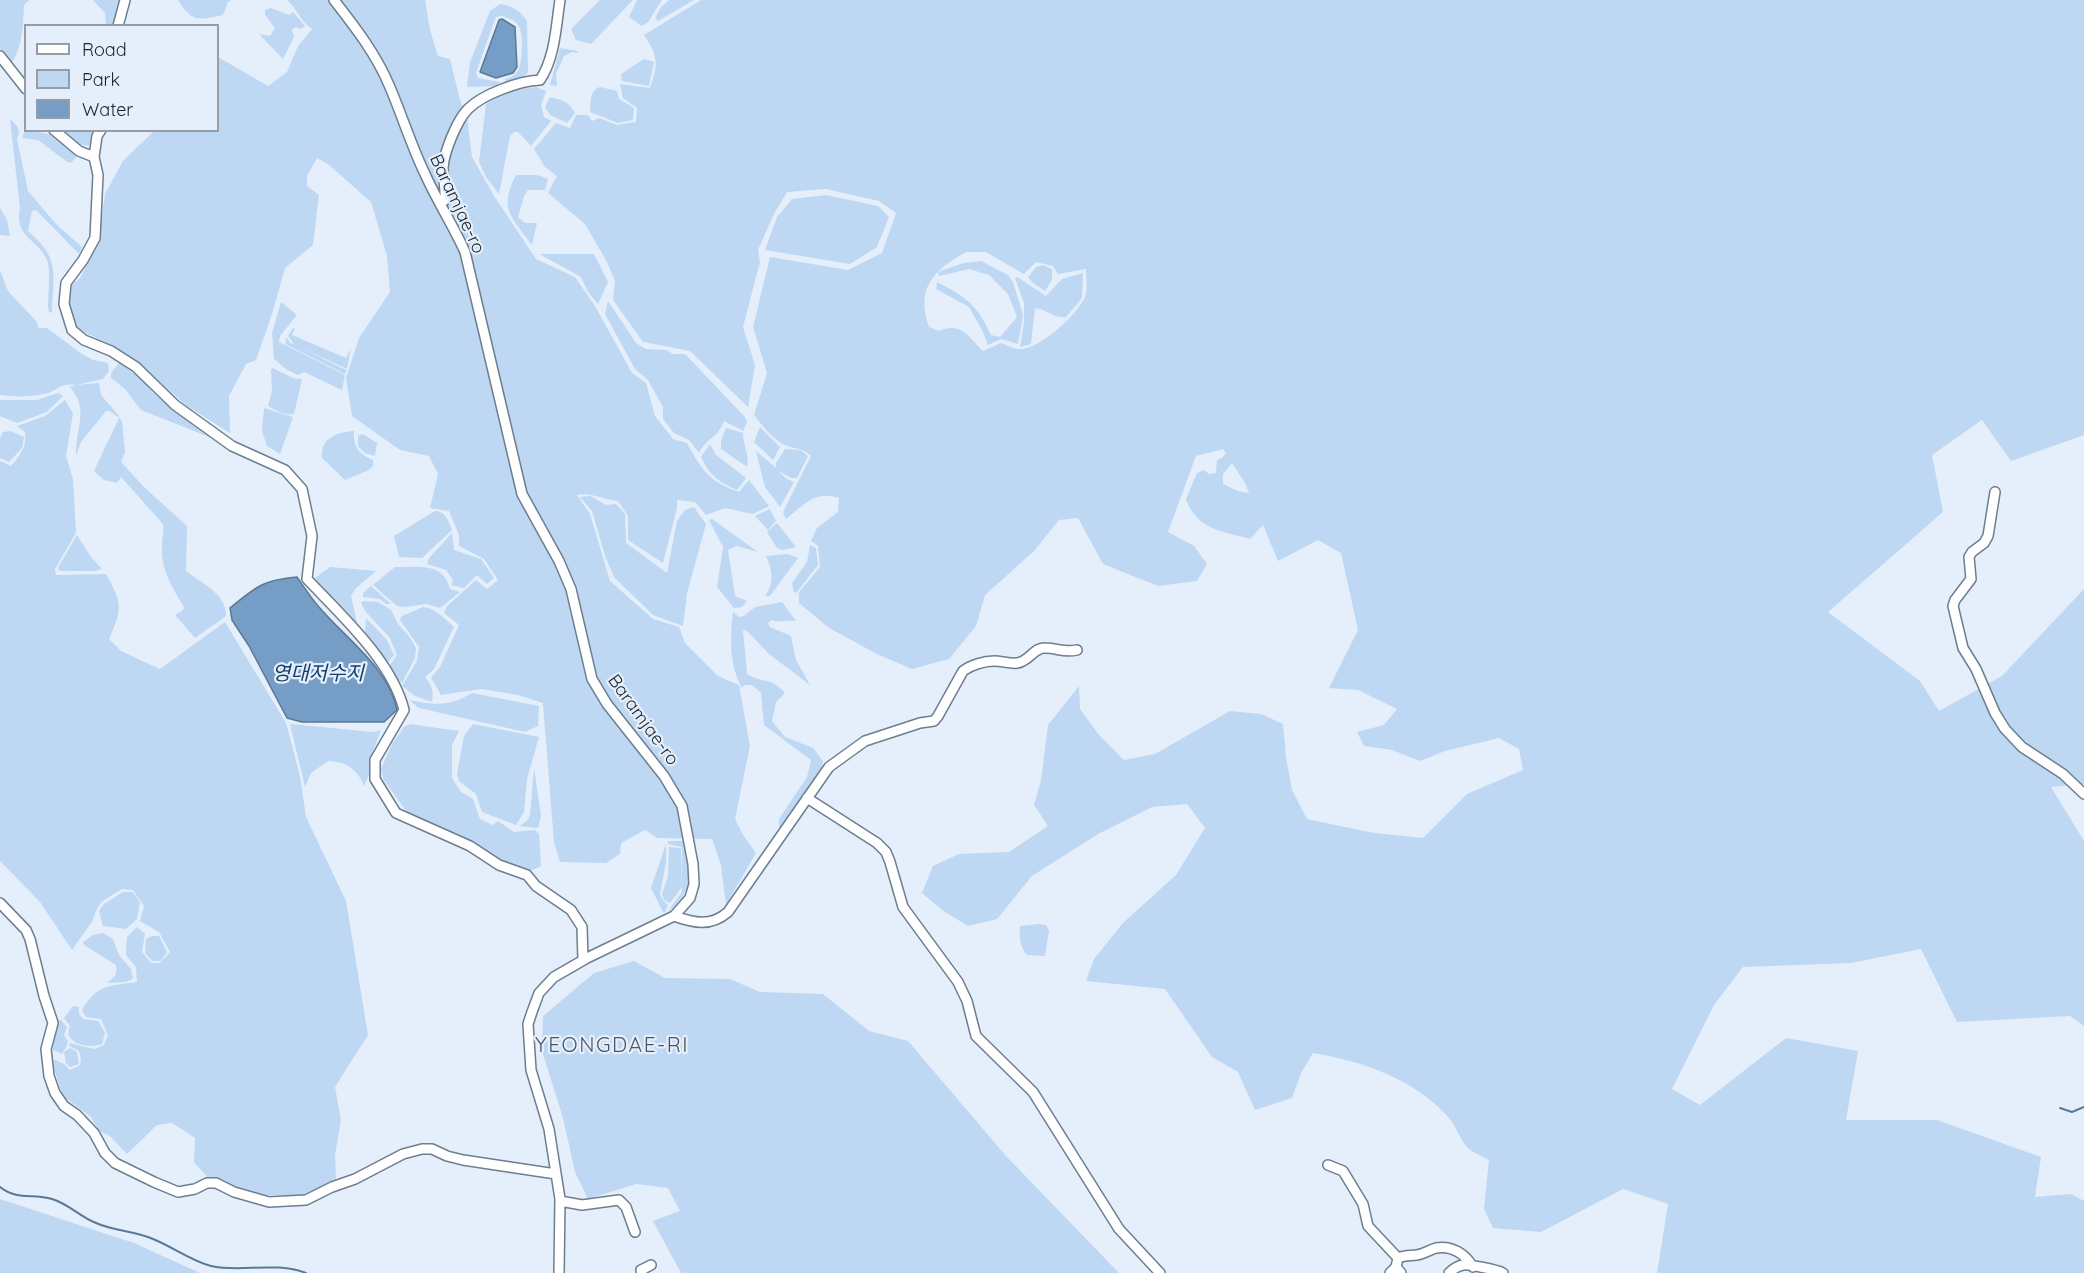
<!DOCTYPE html>
<html>
<head>
<meta charset="utf-8">
<style>
	body { margin:0 }
	#map { position:relative; width:2084px; height:1273px; overflow:hidden; background:#e5effb; font-family:Quicksand,sans-serif }
	canvas { display:block }
	.legend { position:absolute; left:24px; top:24px; width:195px; height:108px; box-sizing:border-box; background:#e5effb; border:2px solid #959da7; margin:0; padding:8px 10px; list-style:none; font-size:18px; color:#1c2229 }
	.legend li { display:flex; align-items:center; gap:12px; height:30px }
	.legend b { width:30px; border:2px solid #959da7 }
</style>
</head>
<body>
<div id="map">
<canvas width="2084" height="1273"></canvas>
<ul class="legend">
<li><b style="height:8px;background:#fff"></b>Road</li>
<li><b style="height:16px;background:#bed7f2"></b>Park</li>
<li><b style="height:16px;background:#759dc5"></b>Water</li>
</ul>
</div>
<script>
const ctx = document.querySelector('canvas').getContext('2d');
ctx.lineJoin = 'round';
function paint(path, color) { ctx.fillStyle = color; ctx.fill(path, 'evenodd'); }
function stroke(path, color, width, dash) { ctx.strokeStyle = color; ctx.lineWidth = width; ctx.lineCap = dash ? 'butt' : 'round'; ctx.setLineDash(dash || []); ctx.stroke(path); }
function label(font, color, halo, rows, align = 'center') {
  ctx.font = font + ' Quicksand,"Noto Sans KR",sans-serif'; ctx.lineWidth = 4.5; ctx.setLineDash([]); ctx.textBaseline = 'middle'; ctx.strokeStyle = halo; ctx.fillStyle = color; for (const [text, x, y, turn = 0] of rows) {
    ctx.save(); ctx.translate(x, y); ctx.rotate((+turn || 0) * Math.PI / 180); ctx.textAlign = isNaN(turn) ? turn : align; if (halo) ctx.strokeText(text, 0, 0); ctx.fillText(text, 0, 0); ctx.restore();
  }
}
paint(new Path2D(`
	M0 0H29L24 5C23 26 23 46 11 64L0 48Z
	M93 0H120L113 25H106L105 13Z
	M178 0H231L228 2 223 15C199 20 192 23 178 0Z
	M287 0H425L430 30 438 56 450 59 460 100 467 117 472 157 494 196 536 259 575 277 595 306 632 373 646 383 655 416 673 439 687 443C701 469 709 482 739 492L749 480 769 506 753 514 725 508 706 515 695 502 677 500V508L663 563 628 540V516L618 501C603 500 592 492 577 495L590 514 610 581 653 619 679 627 685 643 718 676 739 685 750 746 735 819 743 835 756 853 726 905 721 865 712 839 657 838 645 830 621 843 620 854 606 863 560 862 554 843 543 703 518 695 481 689 441 695 431 678 440 667 459 625 444 613 447 606 476 580 487 589 498 580 484 559 459 546V535L449 511 430 508 438 474 429 456 400 450 352 416 346 378 359 338 390 292 387 256 371 202 329 165 317 158 307 176V186L319 195 313 245 285 268 273 311 256 360 246 364 229 396 230 433 187 406 146 370 115 347 78 329 69 307 71 286 80 278 98 242 105 194 123 161 154 131 218 130V57L268 86 287 72 298 46 312 29C299 20 296 7 287 0Z
	M600 0H633L591 44 576 40 571 29Z
	M637 0H662L648 22 642 26 629 17Z
	M669 0H694L658 21 655 18 661 7Z
	M701 0H2084V435L2011 461 1982 420 1932 455 1943 512 1828 612 1920 681 1939 711 2002 676 2084 589V784L2051 787 2084 841V1026L2070 1016 1957 1022 1921 949 1851 963 1743 967 1714 1005 1672 1089 1700 1105 1786 1038 1858 1051 1846 1120H1937L2041 1157 2035 1197 2071 1194 2084 1201V1273H1657L1668 1204 1623 1189 1541 1232 1493 1228 1484 1209 1489 1160C1482 1156 1471 1152 1466 1146 1459 1137 1456 1126 1449 1118 1415 1079 1362 1061 1313 1053L1301 1073 1292 1098 1255 1110 1238 1072 1212 1057 1165 989 1086 981 1094 959 1123 923 1176 875 1205 828 1187 804 1152 807 1098 834 1032 876 997 919 968 926 942 910 922 893 933 866 959 854 1009 852 1048 826 1034 805 1041 780 1048 725 1079 686 1080 709 1099 735 1124 760 1155 754 1230 711 1261 714 1283 724 1286 757 1292 790 1307 819 1374 833 1423 838 1467 794 1523 770 1519 749 1499 738 1445 751 1420 761 1392 750 1364 746 1357 732 1384 725 1397 709 1358 690 1329 688 1358 630 1341 553 1318 540 1278 561 1263 525 1250 539C1222 531 1197 530 1186 499L1197 473 1204 470 1209 474 1216 473 1217 460 1222 458 1226 453 1223 449 1196 456 1168 532 1194 546 1207 564 1197 581 1158 586 1103 564 1078 518 1059 520 1034 551 985 595 976 626 949 659 912 669 877 654 829 628 799 603V592L820 567 818 546 811 541 817 528 838 512 839 498C815 490 804 505 786 519L783 512 811 456C800 446 796 450 785 445 772 439 763 426 754 415L767 373 753 327 770 257 848 270 882 253 896 213 879 201 826 189 787 192 774 214 758 250 760 262 743 327 755 365 748 407 690 351 643 342 613 300 615 281 607 262 585 224 548 193 557 176 545 167 534 149 556 123 570 128 576 115H588L592 121 599 118 617 125 636 122 637 108 623 98 620 84 650 88C658 65 659 57 644 35ZM966 252H986L1024 274 1036 262 1053 266 1058 274 1086 269C1086 277 1088 290 1085 297 1077 315 1039 350 1019 349 1013 349 1007 345 1001 343L983 351C969 337 961 321 939 331L929 327C915 288 934 270 966 252ZM1232 463 1245 483 1249 493 1238 491 1223 484V474Z
	M500 4C511 5 521 11 527 21L528 72 526 75 505 83V79C509 78 514 76 517 72 523 65 524 32 518 25 515 20 507 18 502 16L496 17 494 22 476 73 478 78 500 82 497 86 467 87 470 62 490 11Z
	M271 8 289 15 293 12 305 26 301 29 296 27 292 30 294 37 283 59 259 34 270 36 275 28 265 15V10Z
	M560 48 578 51 577 53 572 52 564 56 560 65 556 73 557 86 550 85Z
	M644 59 654 62 649 86 622 81 621 74Z
	M536 87 546 91 541 105 544 117 551 121 531 146 518 132H514L510 136 499 194 486 177 479 162 486 104 508 91Z
	M600 87 617 91 619 99 634 108 633 120 618 123 590 112C591 102 589 91 600 87Z
	M550 97C562 100 568 101 575 113L567 123 550 115 545 107Z
	M10 119C17 126 22 129 17 139L28 191 56 224 82 247 79 254 36 210 32 211 28 231C61 259 53 274 52 313L49 312 48 308C48 296 51 270 47 260 38 238 14 239 20 208Z
	M25 130 54 135 77 156 71 163 66 161 38 140 22 138Z
	M63 132 92 131 90 145C80 148 71 138 63 132Z
	M516 175H537L548 179 545 190H528L524 196 518 217 525 223H537L532 245C512 217 498 210 516 175Z
	M826 195 878 206 889 217 877 247 850 264 765 250 777 217 792 199Z
	M0 208 7 220 10 236 0 235Z
	M539 254H594L608 282 598 304 588 292 581 277Z
	M981 261 1008 275 1013 282 1023 315 1018 344 1001 339 988 345 983 332 969 307 936 289 937 282C966 297 977 304 991 335L1000 337 1017 317 1008 294 989 275 969 269 939 276 938 272 964 263Z
	M1043 265 1052 269V280L1045 291 1033 283 1028 277 1036 267Z
	M0 270 8 291 36 321 39 328H47L82 354 93 360 108 363 109 371 103 379 76 385 99 383 101 395 120 417 116 416 110 411H106L81 442 76 456C75 429 90 410 70 387L76 385C60 382 57 392 44 394 30 397 14 397 0 395Z
	M1083 273 1082 298 1066 317C1054 319 1047 309 1035 308L1031 344 1020 347 1024 322V303L1015 278 1017 277 1046 296 1062 279Z
	M608 301 636 343 646 349 666 350 673 354H685L745 417 747 422 743 431 724 421C717 439 708 436 699 453L689 440 674 433 663 419V407L648 380 635 369 605 314Z
	M281 302 297 315 280 336 279 342 345 375 342 390 304 372 298 375 287 370 274 359 272 333Z
	M293 328H295L292 335 346 358 351 348 347 369 297 346 346 370 345 374 287 345 285 343 287 337 290 343 294 344 288 336Z
	M119 363 143 380 151 391 170 408 210 435 209 437 141 410 125 389 111 378V373Z
	M273 368 293 378 302 379 294 414C285 416 275 410 268 406L272 390 271 370Z
	M58 393 63 396 47 412 17 423 0 416V400H37Z
	M65 400 73 413 66 456 73 479 76 533 55 569 56 575 106 574C122 603 123 608 109 639L121 651 160 669 225 622 286 723 300 776 306 817 346 901 368 1035 335 1087 341 1120 335 1155 336 1179 303 1195H265L209 1179 194 1162 195 1138 172 1123 157 1125 127 1154 110 1136 99 1131 91 1117 63 1096 55 1072 53 1059 64 1064 70 1070 80 1065 81 1059 79 1051 69 1046 70 1043 94 1049 104 1045 108 1035 101 1019 86 1017 82 1010C97 984 109 986 137 982L136 967 126 955 127 937 137 927 145 934 142 952 151 963H160L170 952 159 932 140 921 144 906 133 890 122 889 101 902 95 913 93 920 72 950 40 902 0 861V461L11 466C20 455 27 447 25 432L17 426 45 416Z
	M264 408 293 417 280 454 267 446 262 431Z
	M119 418 122 421 125 452 121 462 144 487 187 526 186 571C201 583 227 594 226 616L195 638 175 615 183 610 184 607C173 589 161 570 162 548 162 539 164 533 163 524L121 477 117 483 104 480 94 471Z
	M760 427 780 447 773 460 754 442Z
	M726 428 743 433C743 445 750 456 747 467L721 449V441Z
	M11 431 24 437 22 448 9 462 0 458V438L3 432Z
	M354 431C353 447 359 454 373 460V466L369 470 345 480 322 458C320 438 337 432 354 431Z
	M363 434 377 443 375 456 365 453 358 446V436Z
	M710 444 715 454 746 478 737 490C718 481 710 476 701 457Z
	M785 449 801 450 808 456 797 478H791L777 470 787 479 794 482 780 507 765 487 756 451 776 468V463Z
	M591 496 606 505 616 504 625 514 626 543 667 573 677 521 685 510 694 507 706 524 687 593 683 626 653 615 614 577 605 556 592 511 580 497Z
	M770 509 776 521 768 530 755 516Z
	M435 511C446 511 448 521 452 530L422 558 399 557 394 536Z
	M712 519 758 552 737 546 728 550 735 596 747 601 742 607 734 608 717 587 723 547 709 520Z
	M777 523 796 547 783 550 777 548 767 532Z
	M452 533 454 550 481 559 494 578 487 584 477 575 464 588 451 585 453 580 446 570 427 564 429 558Z
	M77 535 91 557 102 569 94 571H60L58 568Z
	M810 545 816 548 818 565 796 593 794 592 792 583 807 562Z
	M788 554 798 558 770 596H765C775 583 772 569 766 556Z
	M330 567 376 571 356 588 351 596 358 627 318 585 315 578Z
	M395 567C418 567 444 562 450 589L460 592 440 608 426 604 406 607 397 606 373 585Z
	M371 586 391 604H386L380 599 363 597V593Z
	M363 601 378 602 391 610 398 624 409 636 416 648 415 658 402 683 391 674 388 668 397 655 390 638 366 612 361 603Z
	M782 602 796 621C787 620 780 623 772 620L768 623 770 627 791 636 796 660 810 685 769 654 747 631 743 630 747 674C763 684 772 677 785 693L776 702 772 721 785 737 813 748 823 761 821 770 779 830V819L807 777 811 760 764 725 761 693 752 685H744L742 688C729 664 730 639 733 612L739 617 744 616 755 607Z
	M423 607C436 608 445 619 454 627L434 669 425 677C432 686 434 690 432 702L415 696 402 686 417 661 419 647 400 620 402 616Z
	M366 618 387 640 394 655 388 662 365 634Z
	M472 693 539 706 538 726 525 732 419 708 409 700C436 705 448 707 472 693Z
	M290 724 373 732 381 730 371 756 369 775 364 786C357 768 346 762 328 761L311 773 305 787Z
	M410 724 459 731 452 745V778L461 792 473 799 480 819 493 825 498 821 514 832 535 830 539 834 541 866 530 871 499 860 462 836 409 815 383 779 381 769 392 744 404 727Z
	M473 724 539 737 527 779 524 812 516 825 482 812 476 794 459 781 457 774 464 736Z
	M534 768 541 816 538 828 519 826 527 821 530 815Z
	M668 841H683C688 872 697 889 668 911L682 892V847L668 844Z
	M666 844V863L660 894 662 899 668 905 665 912H663L651 888Z
	M669 847 681 848 682 887 670 903 664 900 662 894 668 876Z
	M123 892H133L140 902 137 919 126 929 103 926 99 911 104 904Z
	M1039 924 1046 925 1049 931 1045 956 1027 955C1020 947 1019 937 1020 926Z
	M103 933 113 939 119 955 131 969 133 979 126 982 107 983C114 978 118 974 116 965L84 945 83 942 93 935Z
	M152 936H159L167 952 161 961H152L145 953 146 939Z
	M634 961 665 978 730 979 760 992 823 994 869 1031 908 1041 1006 1156 1119 1273H681L653 1221 680 1211 668 1188 636 1184 588 1199 575 1172 563 1118 542 1051 543 1016 594 973Z
	M73 1006 79 1007V1014L83 1019 98 1021 105 1033 102 1044C91 1049 61 1044 70 1026L64 1018Z
	M61 1020 67 1027 64 1035 68 1041 67 1046 62 1054 53 1050C53 1040 58 1031 57 1021Z
	M70 1048 77 1052 79 1064 70 1067 66 1063 64 1052Z
	M0 1199 134 1243 200 1273H0Z`), '#bed7f2');
const water = new Path2D(`
	M502 19 515 27 517 67 513 73 496 78 480 72 499 20Z
	M297 577C304 587 311 598 319 607 345 638 389 668 397 710L384 722H302L287 718 249 646 232 620 230 608C256 587 262 580 297 577Z`);
paint(water, '#759dc5');
stroke(water, '#5a7896', 1.5);
stroke(new Path2D(`
	M2060 1108 2072 1112 2084 1107
	M0 1187C18 1201 33 1193 52 1199 69 1204 80 1217 96 1223 114 1231 136 1231 153 1239 173 1247 191 1261 211 1266 241 1273 274 1261 306 1273`), '#5a7896', 2);
const minor = new Path2D(`
	M334 0C355 27 376 54 389 85 402 115 411 145 425 174 437 201 453 225 465 252L522 494 559 561 571 589 592 679 607 704 664 776 682 806 693 864 694 884 690 898 674 916 587 958 554 977 539 993 532 1012 528 1024 531 1070 549 1129 560 1199 559 1273
	M118 26 125 0
	M0 56 26 89
	M54 130 79 151 94 157
	M101 130 97 136 94 157 98 175 95 238 83 260 66 283 64 304 72 330 84 340 111 351 136 367 175 405 232 446 285 470 302 489 312 536 307 579C341 615 392 661 404 710L375 760V779L396 813 470 846 499 865 527 875 536 886 571 910 582 927 583 960
	M441 203 445 200C446 189 443 179 443 168 444 152 457 120 468 109 483 94 519 81 540 80 555 58 556 26 560 0
	M1995 492 1988 536 1984 543 1972 552 1969 557 1971 579 1955 600 1953 606 1963 648 1976 669 1995 713 2005 729 2022 747 2063 774 2084 794
	M807 798 877 843 886 852 890 862 903 907 958 982 967 1001 976 1036 1033 1092 1119 1229 1160 1273
	M0 903 26 930 30 939 44 996 53 1023 46 1049 49 1076 55 1093 64 1106 77 1115 94 1133 105 1153 115 1163 154 1182 178 1192 195 1189 207 1183H216L234 1192 269 1202 306 1200 332 1187 355 1179 403 1154 422 1149H432L447 1156 463 1160 556 1174
	M674 916C694 923 711 927 728 912L829 767 865 741 920 723 934 721 938 716 963 671C971 665 984 661 994 661 1002 661 1010 664 1017 663 1029 662 1034 647 1045 648 1058 648 1063 653 1077 650
	M1328 1165 1343 1171 1363 1204 1368 1226 1398 1258
	M560 1201 582 1205 619 1200 626 1207 635 1232
	M1396 1267 1398 1258C1405 1255 1410 1256 1417 1255 1424 1254 1429 1250 1436 1248 1452 1245 1465 1254 1473 1267
	M642 1273 641 1270 651 1265
	M1390 1273 1396 1267 1401 1273
	M1449 1273C1453 1269 1458 1266 1463 1265 1469 1264 1497 1270 1503 1273`);
stroke(minor, '#6d7e8e', 12);
stroke(minor, '#fff', 9);
label('18px', '#1c2229', '#e5effb', [
	["Baramjae-ro",457,204,65],
	["Baramjae-ro",643,720,54]
]);
label('italic 20px', '#133f66', '#e5effb', [
	["영대저수지",318,674]
]);
ctx.letterSpacing = '1.5px';
label('21px', '#485767', '#e5effb', [
	["YEONGDAE-RI",612,1046]
]);
ctx.letterSpacing = '0px';
</script>
</body>
</html>
